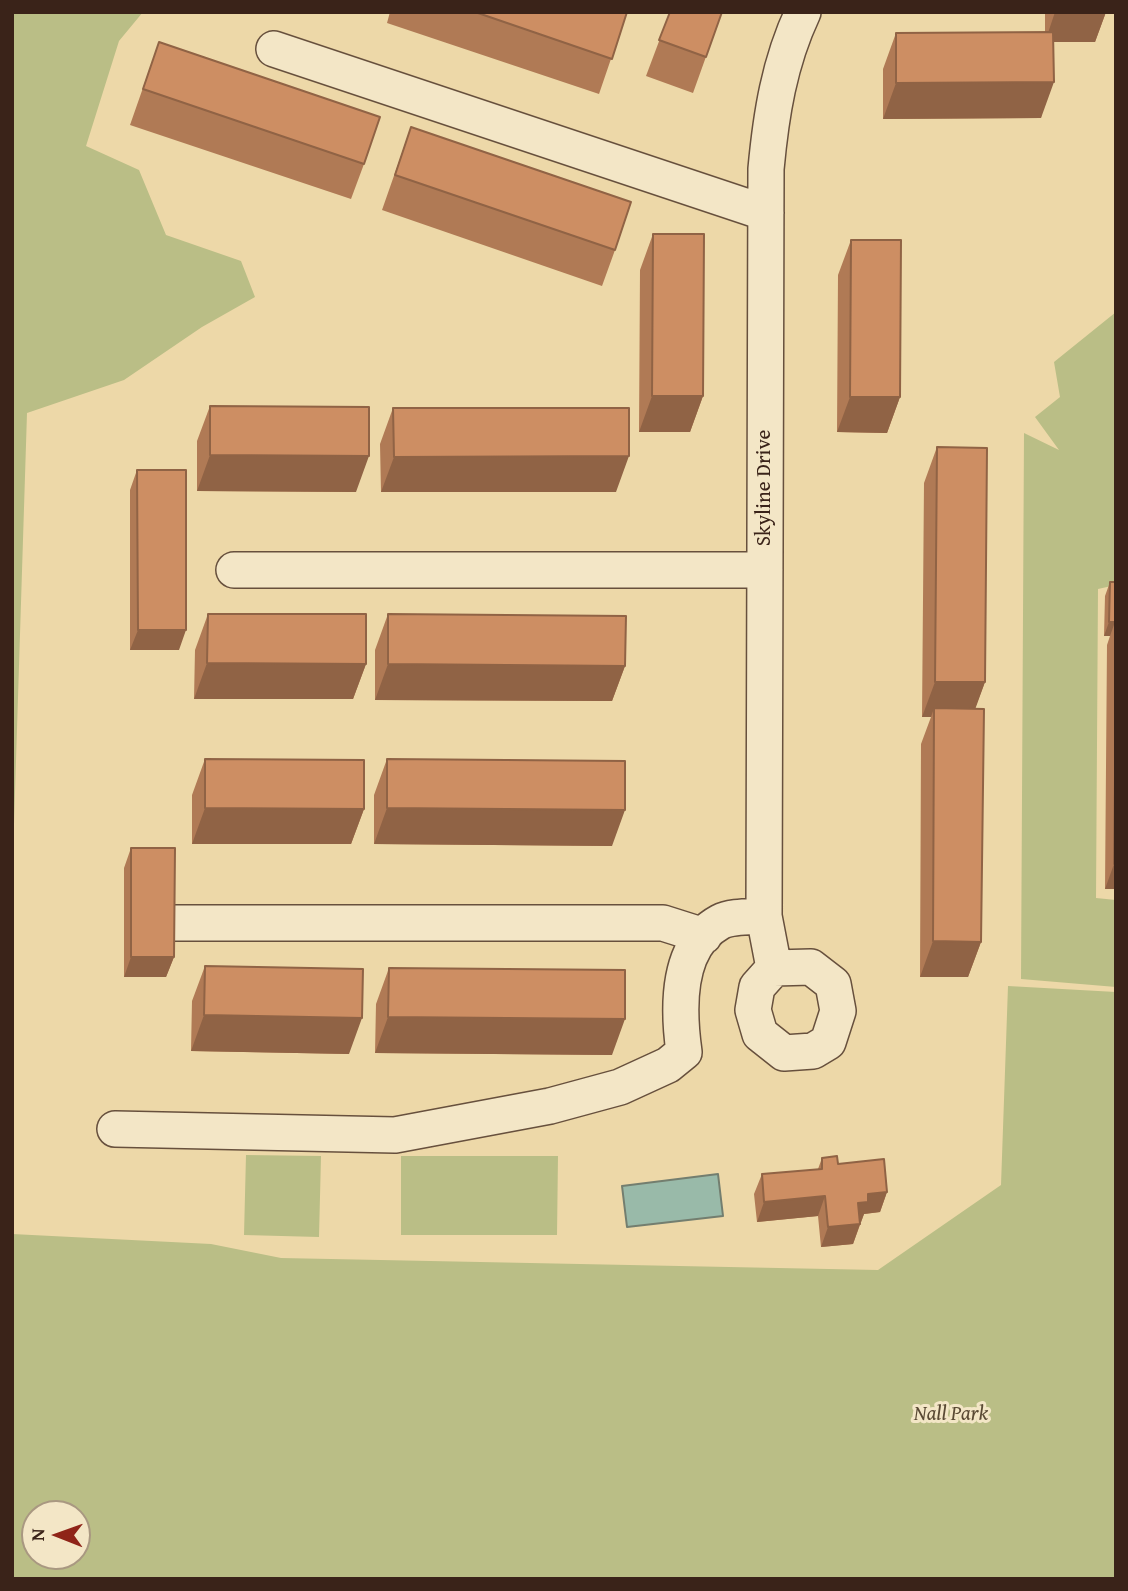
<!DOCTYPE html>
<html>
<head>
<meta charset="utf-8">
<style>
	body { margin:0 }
	#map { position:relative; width:1128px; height:1591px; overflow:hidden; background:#edd8a8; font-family:"Gentium Book Plus",serif }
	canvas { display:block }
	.frame { position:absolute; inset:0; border:14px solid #3a2319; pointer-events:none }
	.north { position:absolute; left:21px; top:1500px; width:70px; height:70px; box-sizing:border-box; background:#f3e6c6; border:2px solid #a99881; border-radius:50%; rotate:271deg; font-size:19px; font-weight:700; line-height:28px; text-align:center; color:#3a2319 }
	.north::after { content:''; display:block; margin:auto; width:24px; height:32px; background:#8f2418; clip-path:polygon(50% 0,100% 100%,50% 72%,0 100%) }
</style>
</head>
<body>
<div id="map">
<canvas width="1128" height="1591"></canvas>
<div class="frame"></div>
<div class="north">N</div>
</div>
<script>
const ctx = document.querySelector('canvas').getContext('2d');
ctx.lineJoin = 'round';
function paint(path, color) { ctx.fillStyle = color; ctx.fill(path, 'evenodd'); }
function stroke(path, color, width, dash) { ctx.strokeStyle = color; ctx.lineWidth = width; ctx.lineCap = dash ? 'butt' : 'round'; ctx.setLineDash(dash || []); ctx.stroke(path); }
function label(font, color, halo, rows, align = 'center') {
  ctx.font = font + ' "Gentium Book Plus",serif'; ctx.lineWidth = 6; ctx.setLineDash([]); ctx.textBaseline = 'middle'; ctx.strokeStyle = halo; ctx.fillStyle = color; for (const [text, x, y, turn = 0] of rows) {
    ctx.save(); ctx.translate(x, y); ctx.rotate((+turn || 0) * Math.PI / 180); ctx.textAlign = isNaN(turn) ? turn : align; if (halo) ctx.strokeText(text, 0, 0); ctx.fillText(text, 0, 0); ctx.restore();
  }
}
paint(new Path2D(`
	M12 12H143L119 41 86 146 139 170 166 235 241 261 255 297 202 327 124 380 27 413 12 887Z
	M1116 312V585L1098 589 1096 898 1116 900V987L1021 979 1024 433 1059 450 1035 417 1060 397 1054 362Z
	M1008 986 1116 992V1579H12V1234L211 1244 281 1258 878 1270 1001 1185ZM77 1514V1556H35V1514Z
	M246 1155 321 1156 319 1237 244 1235Z
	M401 1156H558L557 1235H401Z`), '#babe86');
const water = new Path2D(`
	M718 1174 723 1216 627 1227 622 1186Z`);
paint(water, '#99baa9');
stroke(water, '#737e6f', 2);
const minor = new Path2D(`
	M274 49 766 213
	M234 570H765
	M175 923H663L704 936
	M811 967 833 984 838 1011 828 1042 813 1051 784 1053 760 1034 753 1010 757 987 774 968Z
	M774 968 764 916 766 169C771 115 779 63 803 12
	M115 1129 395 1135 550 1106 620 1087 668 1065 684 1052C678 1009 676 946 720 922 731 916 751 917 764 916`);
stroke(minor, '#67503d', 38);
stroke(minor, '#f3e6c6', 35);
paint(new Path2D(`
	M390 12H627L599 94 387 23Z
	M670 12H722L693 93 646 76Z
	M1045 12H1106L1095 42H1053L1041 118 883 119V69L896 33H1045Z
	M159 42 364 164 351 199 130 125Z
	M411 127 615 250 602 286 382 210Z
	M653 234 703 396 690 432H639L640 270Z
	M851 240 900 397 887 433 837 432 838 275Z
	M210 406 356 492 197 491V441Z
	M393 408 616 492H381L380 444Z
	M937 447 985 682 975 708 981 942 968 977H920L921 744 931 717H922L924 483Z
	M137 470 179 650H130V490Z
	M1110 582H1116V889H1105L1107 645 1110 636H1104L1105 596Z
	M208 614 366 664 353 699H194L195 650Z
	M388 614 625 666 612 701 375 700V650Z
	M205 759 364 809 351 844H192V795Z
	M387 759 612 846 374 844V795Z
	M131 848 174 957 166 977H124V868Z
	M205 966 349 1054 191 1051 192 1001Z
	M389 968 612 1055 375 1053 376 1004Z
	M822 1158 838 1164 887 1192 880 1212 864 1214 853 1244 821 1247 818 1216 757 1222 754 1194 762 1174 818 1169Z`), '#b07a55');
paint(new Path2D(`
	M1055 12H1106L1095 42H1045Z
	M1054 82 1041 118 883 119 896 83Z
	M652 396H703L690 432H639Z
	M850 397H900L887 433 837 432Z
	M210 455 369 456 356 492 197 491Z
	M629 456 616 492H381L394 457Z
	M1109 622H1115L1110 636H1104Z
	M138 630H186L179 650H130Z
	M207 663 366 664 353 699H194Z
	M388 664 625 666 612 701 375 700Z
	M935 682H985L972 718 934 708 931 717H922Z
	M205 808 364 809 351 844H192Z
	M387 808 625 810 612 846 374 844Z
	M1114 864H1116V889H1105Z
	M933 941 981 942 968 977H920Z
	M131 957H174L166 977H124Z
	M204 1015 362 1018 349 1054 191 1051Z
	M388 1017 625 1019 612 1055 375 1053Z
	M887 1192 880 1212 864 1214 861 1222 851 1223 858 1203 868 1194Z
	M825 1196 818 1216 757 1222 764 1202Z
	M860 1224 853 1244 821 1247 828 1227Z`), '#906345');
const building = new Path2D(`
	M475 12H627L612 59Z
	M670 12H722L706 57 659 40Z
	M1053 32 1054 82 896 83V33Z
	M159 42 380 117 364 164 143 89Z
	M411 127 631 202 615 250 395 175Z
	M653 234H704L703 396H652Z
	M851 240H901L900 397H850Z
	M210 406 369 407V456L210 455Z
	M393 408H629V456L394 457Z
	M937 447 987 448 985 682H935Z
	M137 470H186V630H138Z
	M1110 582H1116L1115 622H1109Z
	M208 614H366V664L207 663Z
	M388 614 626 616 625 666 388 664Z
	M1116 689V864H1114Z
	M934 708 984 709 981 942 933 941Z
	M205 759 364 760V809L205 808Z
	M387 759 625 761V810L387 808Z
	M131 848H175L174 957H131Z
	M205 966 363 969 362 1018 204 1015Z
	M389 968 625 970V1019L388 1017Z
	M837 1156 838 1164 884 1159 887 1192 868 1194V1202L858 1203 860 1224 828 1227 825 1196 764 1202 762 1174 822 1169V1158Z`);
paint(building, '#cd8e63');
stroke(building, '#906345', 2);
label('21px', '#3a2319', '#f3e6c6', [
	["Skyline Drive",765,488,-90]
]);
label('italic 21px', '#5a4a34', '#f3e6c6', [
	["Nall Park",951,1415]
]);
</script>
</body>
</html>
